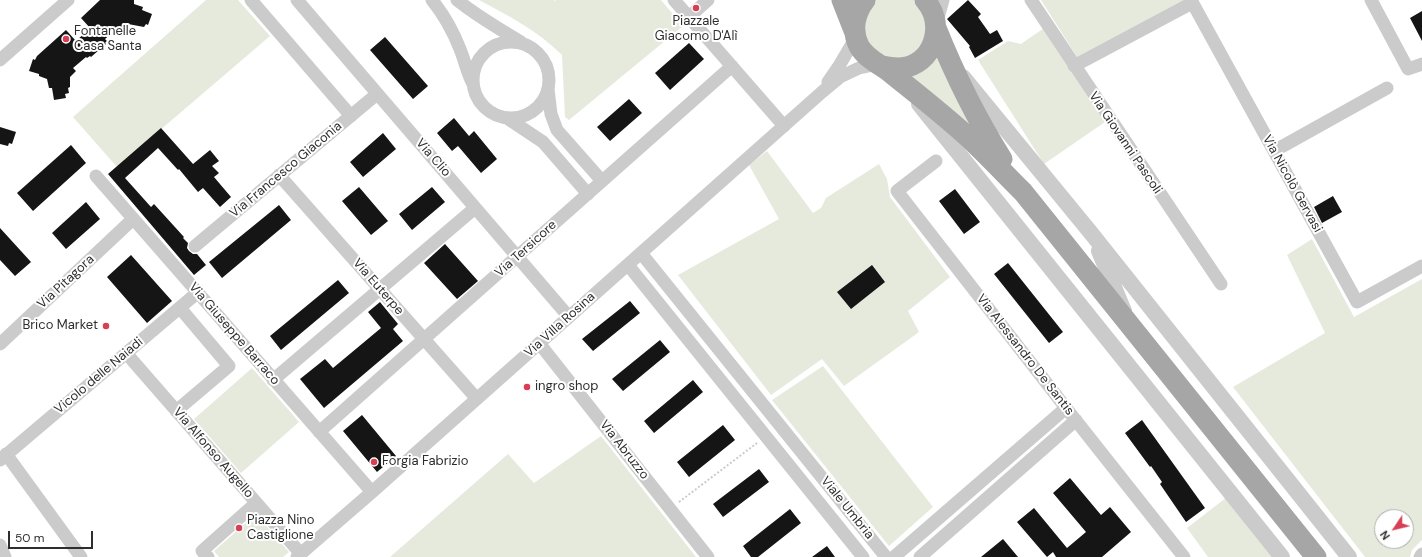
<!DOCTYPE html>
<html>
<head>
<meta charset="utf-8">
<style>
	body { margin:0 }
	#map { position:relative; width:1422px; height:557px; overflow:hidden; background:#fff; font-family:"DM Sans",sans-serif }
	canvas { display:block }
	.north { position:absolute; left:1374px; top:509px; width:40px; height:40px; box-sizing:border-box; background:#fff; border:1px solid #ababab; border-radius:50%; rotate:235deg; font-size:11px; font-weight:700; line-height:16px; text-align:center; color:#2e2e2e }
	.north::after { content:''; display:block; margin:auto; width:14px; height:18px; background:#d73f54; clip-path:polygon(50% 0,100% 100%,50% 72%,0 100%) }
	.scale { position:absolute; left:8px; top:531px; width:85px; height:18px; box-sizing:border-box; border:2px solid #2e2e2e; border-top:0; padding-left:5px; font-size:12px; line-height:14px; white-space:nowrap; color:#2e2e2e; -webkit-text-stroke:3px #fff; paint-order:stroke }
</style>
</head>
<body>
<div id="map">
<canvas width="1422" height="557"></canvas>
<div class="north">N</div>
<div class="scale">50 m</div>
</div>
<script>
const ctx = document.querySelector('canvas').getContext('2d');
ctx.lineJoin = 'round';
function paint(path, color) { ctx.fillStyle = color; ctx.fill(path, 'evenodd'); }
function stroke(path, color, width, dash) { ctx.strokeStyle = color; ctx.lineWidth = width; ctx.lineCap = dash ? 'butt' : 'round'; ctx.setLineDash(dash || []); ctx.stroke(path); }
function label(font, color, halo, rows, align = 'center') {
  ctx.font = font + ' "DM Sans",sans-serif'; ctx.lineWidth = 4; ctx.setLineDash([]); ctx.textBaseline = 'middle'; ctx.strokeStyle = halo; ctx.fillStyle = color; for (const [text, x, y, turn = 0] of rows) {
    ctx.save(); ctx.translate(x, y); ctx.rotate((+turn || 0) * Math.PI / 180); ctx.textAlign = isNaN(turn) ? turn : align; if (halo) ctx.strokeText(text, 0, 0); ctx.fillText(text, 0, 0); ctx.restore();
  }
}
paint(new Path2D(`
	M206 0H238L270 36 117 167 73 117Z
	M479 0H554L555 1 556 0H661L683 26 569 120 565 117 562 55C538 31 509 16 479 0Z
	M873 0H918L924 6 927 43 908 60 882 59 864 42 862 16Z
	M1041 0H1183L1184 2 1079 60Z
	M1044 28 1105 122 1044 164 978 60 1008 41 1021 44Z
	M938 57 985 144 910 76C921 72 930 66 938 57Z
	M767 151 813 213 821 208 826 198 879 164 887 179 890 197 950 277 908 311 919 332 844 386 822 359 771 395 678 275 779 219 749 165Z
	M1312 239 1354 317 1422 279V540L1412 550 1410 557H1365L1233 387 1325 333 1287 255ZM1382 517H1406V541H1382Z
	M823 366 933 507 889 546 772 400Z
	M252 368 299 422 241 473 194 419Z
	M601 436 696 557H390L508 454 534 483Z
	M1227 497 1275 557H1208L1187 528Z
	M256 514 289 552 283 557H219L214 551Z`), '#e5eadd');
paint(new Path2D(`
	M100 0H134V4L143 7 142 10 152 14 148 25 146 24 144 27 128 24 121 30 119 27 105 39 107 41 105 43 106 44 91 57 90 56 87 58 86 57 73 68 76 71 70 77V87L68 88 69 93 65 94 66 98 54 100 52 88H49L47 79 39 76V74L29 71 33 59 35 60 37 56 66 30 76 41 90 28 81 18Z
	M968 0 981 14 978 17 990 34 997 30 1003 41 975 58 969 47 970 46 947 19Z
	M1422 11V41L1410 18Z
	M385 37 428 86 413 99 370 50Z
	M689 43 704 59 670 90 655 73Z
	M629 99 642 113 610 141 597 127Z
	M454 118 469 136 474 131 497 159 481 173 458 146 452 151 437 133Z
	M0 127 16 132 12 144 9 143 8 146 0 144Z
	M161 128 193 164 210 150 219 161 212 166 219 173 214 177 231 197 220 207 203 188 198 192 179 169 178 170 158 148 125 178 151 207 154 204 184 237 183 238 188 243 187 248 189 251 193 254H197L206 265 194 275 108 174Z
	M383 133 396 149 363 177 350 162Z
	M71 145 86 163 33 211 17 193Z
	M359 187 388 221 371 235 342 201Z
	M432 187 445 202 412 230 399 214Z
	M955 189 980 222 964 234 939 201Z
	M1333 196 1342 212 1322 223 1314 207Z
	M86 202 100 219 66 249 52 233Z
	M279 205 291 220 222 278 209 262Z
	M0 228 31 262 15 276 0 260Z
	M445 244 478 281 457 299 424 263Z
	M131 255 172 301 147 323 107 277Z
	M1008 263 1063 332 1049 343 994 274Z
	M872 265 885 282 851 309 837 292Z
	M338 280 349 293 281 350 270 336Z
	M630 301 640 313 593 351 582 339Z
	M380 302 398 324 393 329 403 341 324 408 300 379 325 359 333 368 381 328 368 312Z
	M660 340 670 352 623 391 612 379Z
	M693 380 703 392 654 433 644 421Z
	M362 415 396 456 377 472 343 431Z
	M1142 420 1205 508 1186 522 1160 484 1162 482 1151 466 1150 467 1125 433Z
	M723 425 735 440 689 477 677 462Z
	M759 469 769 482 723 517 713 504Z
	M1070 478 1101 515 1110 507 1131 532 1102 557H1056L1053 552 1047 557 1017 522 1034 508 1067 548 1086 532 1053 493Z
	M790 509 801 523 758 557H751L743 546Z
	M1003 539 1018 557H981Z
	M827 546 835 557H812Z`), '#151515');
stroke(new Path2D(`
	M679 502 757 443`), '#cbcbcb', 2, [2, 2]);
stroke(new Path2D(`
	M251 0 351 116
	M297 0 569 317
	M432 0C444 15 453 31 460 49 465 61 467 73 473 84
	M457 0C477 16 499 29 521 42
	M674 0 784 126
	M1031 0 1221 284
	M1191 0 1357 302 1422 266
	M1371 0 1408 69 1422 64
	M689 17 708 0
	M937 22 943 0
	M473 80a38 38 0 1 1 76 0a38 38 0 1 1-76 0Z
	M0 60 68 0
	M1074 66 1192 3
	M828 82 839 66 856 37
	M548 89 551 114 557 130 602 181
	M507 118 543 142 588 194
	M1274 151 1387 88
	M936 161 897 191 1066 408 1184 557
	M279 175 477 399
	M96 176 372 492
	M195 246 377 94
	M641 253 886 557
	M628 265 863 557
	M539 343 708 557
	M0 344 133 219
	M126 353 301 554
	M273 380 475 208
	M176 411 229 366 180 308
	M319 432 732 66
	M6 454 81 557
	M0 460 197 293
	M0 545 5 557
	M208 557 202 551 256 503
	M297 557 372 492 822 92 840 77 859 68 878 64
	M894 557 1066 408
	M920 557 1076 420
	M1420 557 1422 554`), '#cbcbcb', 13);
stroke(new Path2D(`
	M963 77 1091 233 1349 557
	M919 104 1282 557
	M1099 251 1124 311`), '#cbcbcb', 16);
stroke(new Path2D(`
	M842 0 855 33
	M865 0C855 13 851 30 859 46 866 59 880 64 891 73 917 94 944 115 969 138 987 155 1005 174 1023 192L1316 557
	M936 28C954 73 976 118 1002 159
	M882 66C891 68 899 69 907 67 937 58 944 22 925 0`), '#a6a6a6', 21);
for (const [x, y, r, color] of [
	[696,8,4,"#d73f54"],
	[66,39,4,"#d73f54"],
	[106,326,4,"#d73f54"],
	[527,387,4,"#d73f54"],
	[374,462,4,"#d73f54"],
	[239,528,4,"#d73f54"]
]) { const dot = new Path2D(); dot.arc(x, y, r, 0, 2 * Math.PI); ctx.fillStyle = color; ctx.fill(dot); stroke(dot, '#fff', 1.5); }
label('13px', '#2e2e2e', '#fff', [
	["Piazzale",696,22,"center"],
	["Giacomo D'Alì",696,37,"center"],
	["Fontanelle",74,32],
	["Casa Santa",74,47],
	["Brico Market",98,326,"right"],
	["ingro shop",535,387],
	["Forgia Fabrizio",382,462],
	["Piazza Nino",247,521],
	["Castiglione",247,536]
], 'left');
label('13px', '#2e2e2e', '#fff', [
	["Via Giovanni Pascoli",1125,143,56],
	["Via Clio",433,158,49],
	["Via Francesco Giaconia",286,170,-40],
	["Via Nicolò Gervasi",1292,184,61],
	["Via Tersicore",526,249,-42],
	["Via Pitagora",66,282,-43],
	["Via Euterpe",378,287,49],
	["Via Villa Rosina",560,325,-42],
	["Via Giuseppe Barraco",234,334,49],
	["Via Alessandro De Santis",1025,355,52],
	["Vicolo delle Naiadi",99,376,-40],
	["Via Abruzzo",624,450,52],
	["Via Alfonso Augello",213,453,49],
	["Viale Umbria",847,508,51]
]);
</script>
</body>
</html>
